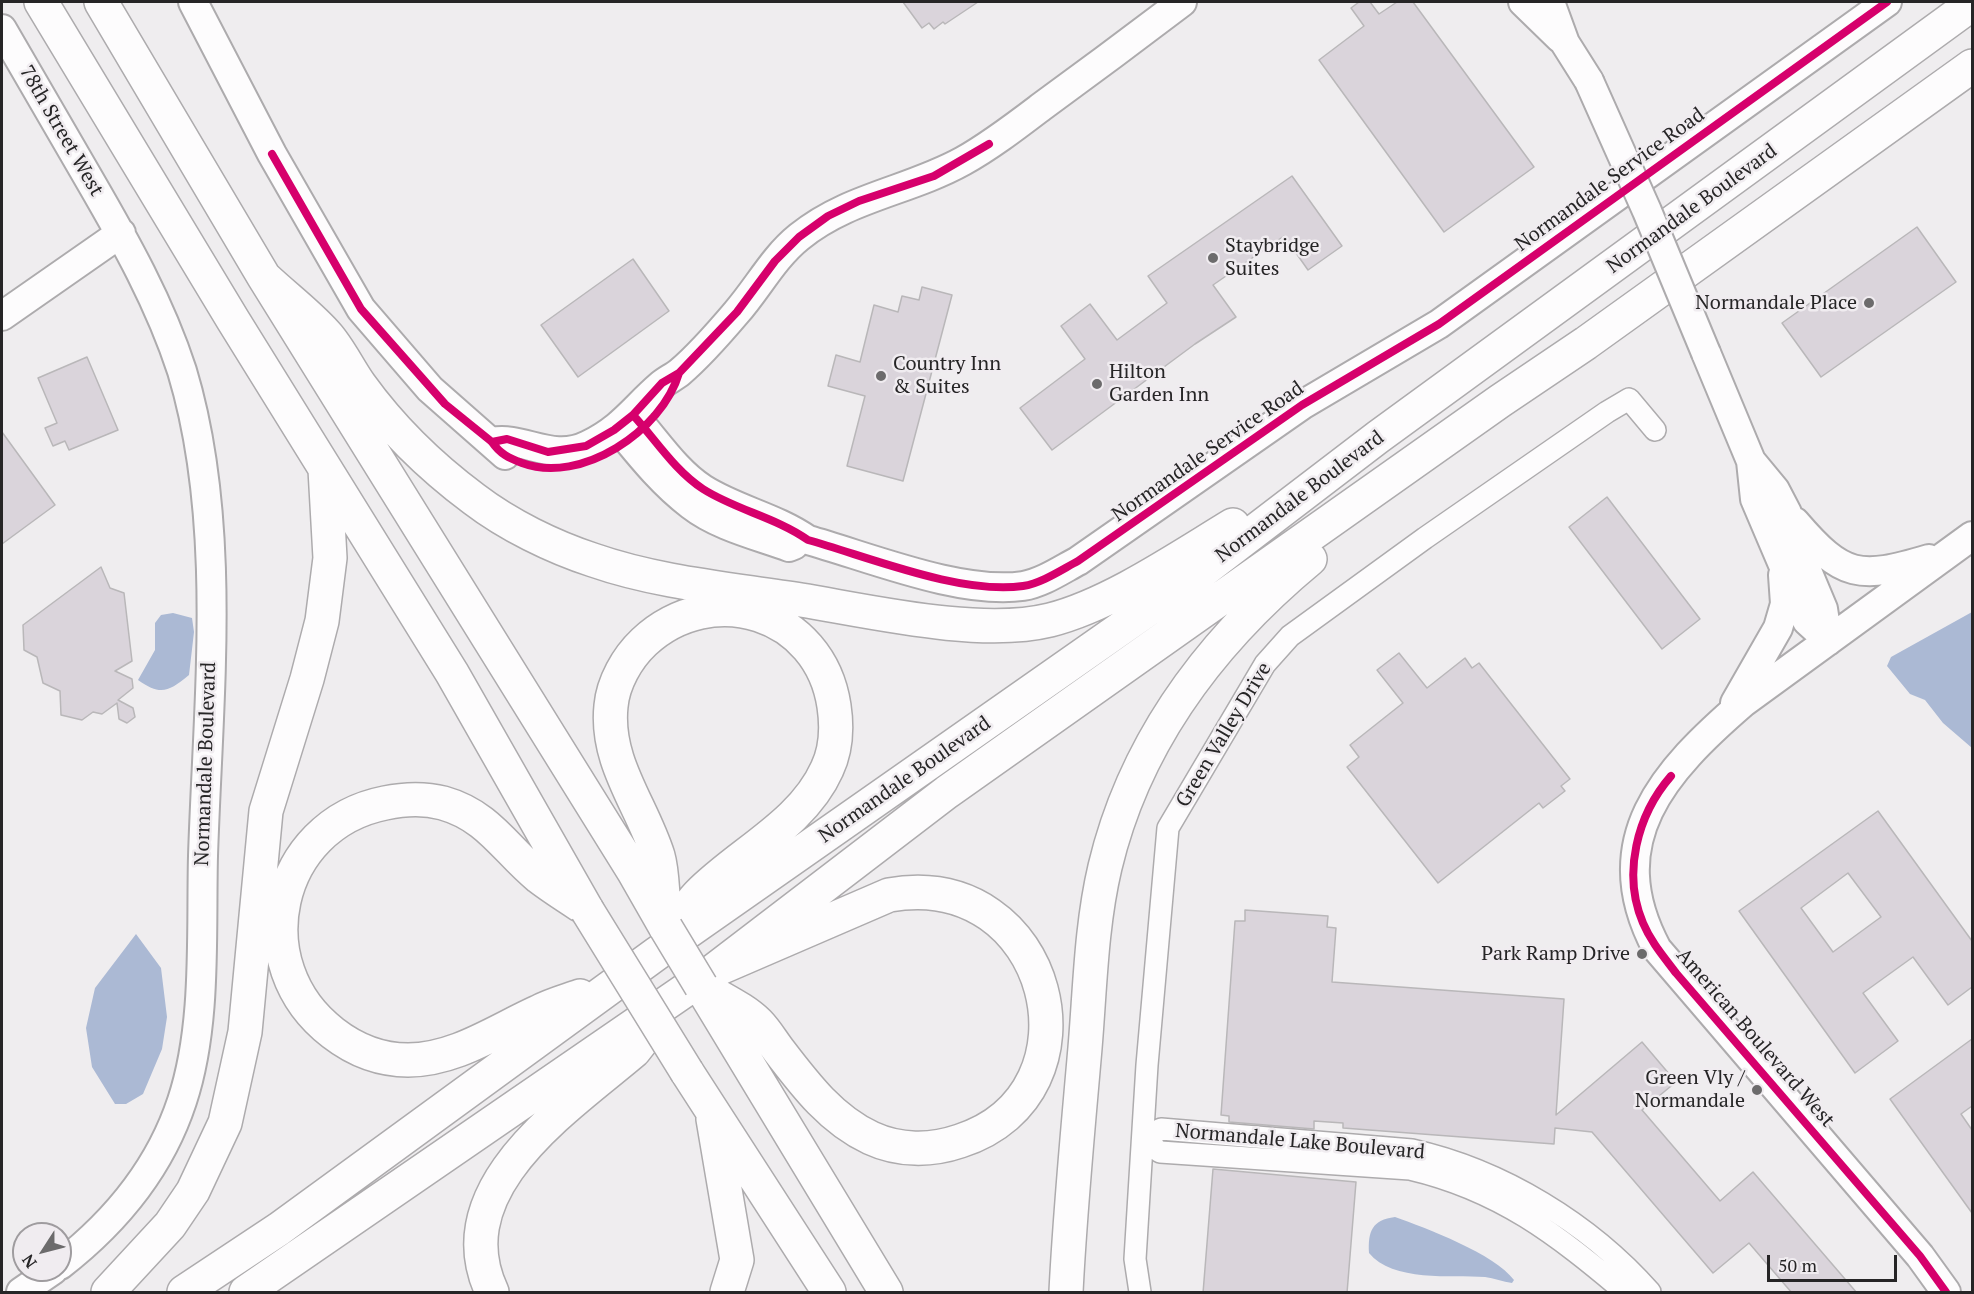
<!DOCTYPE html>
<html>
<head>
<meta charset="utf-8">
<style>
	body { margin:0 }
	#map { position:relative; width:1974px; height:1294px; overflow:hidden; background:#efedef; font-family:"PT Serif",serif }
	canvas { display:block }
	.frame { position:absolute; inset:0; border:3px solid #262526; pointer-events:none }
	.north { position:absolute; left:12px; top:1222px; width:60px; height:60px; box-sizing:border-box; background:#f0ecf0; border:2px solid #9f9c9f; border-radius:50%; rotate:234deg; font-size:16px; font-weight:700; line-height:24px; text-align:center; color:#262526 }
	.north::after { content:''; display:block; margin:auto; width:21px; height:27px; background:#6c6b6c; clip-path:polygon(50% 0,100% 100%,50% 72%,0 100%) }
	.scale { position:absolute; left:1767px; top:1255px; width:130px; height:27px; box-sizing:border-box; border:3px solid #262526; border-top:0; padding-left:8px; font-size:18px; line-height:21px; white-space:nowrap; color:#262526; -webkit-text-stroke:4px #f0ecf0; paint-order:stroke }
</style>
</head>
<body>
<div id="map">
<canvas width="1974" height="1294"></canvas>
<div class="frame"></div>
<div class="north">N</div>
<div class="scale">50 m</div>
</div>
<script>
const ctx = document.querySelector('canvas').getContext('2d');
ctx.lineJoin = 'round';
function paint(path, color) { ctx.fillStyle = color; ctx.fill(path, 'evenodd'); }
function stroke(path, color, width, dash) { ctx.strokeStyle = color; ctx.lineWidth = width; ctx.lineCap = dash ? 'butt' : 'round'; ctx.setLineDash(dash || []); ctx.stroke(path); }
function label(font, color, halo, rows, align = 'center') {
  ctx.font = font + ' "PT Serif",serif'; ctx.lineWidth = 5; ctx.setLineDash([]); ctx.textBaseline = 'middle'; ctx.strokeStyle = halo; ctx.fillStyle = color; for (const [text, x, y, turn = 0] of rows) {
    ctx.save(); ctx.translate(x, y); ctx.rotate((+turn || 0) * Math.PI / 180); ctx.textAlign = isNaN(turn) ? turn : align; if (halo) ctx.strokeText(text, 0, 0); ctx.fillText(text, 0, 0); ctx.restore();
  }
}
paint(new Path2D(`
	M1972 612V748L1943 723 1925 700 1910 694 1887 666 1891 657Z
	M173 613 192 618 194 632 189 675C168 692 161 696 138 680L155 650V623L161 615Z
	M136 934 161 968 167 1017 162 1049 143 1094 126 1104H115L92 1067 86 1028 95 988Z
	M1395 1217C1426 1228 1495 1254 1514 1280L1512 1283C1503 1282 1494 1278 1485 1277 1452 1275 1392 1282 1369 1253 1368 1231 1372 1220 1395 1217Z`), '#abb9d4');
const building = new Path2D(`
	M903 2H978L945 24 943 22 934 29 929 23 922 28Z
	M1359 2H1370L1379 14 1397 2H1413L1534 167 1444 232 1319 60 1364 26 1351 8Z
	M1292 176 1342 246 1308 270 1284 236 1213 285 1236 317 1195 344 1052 450 1020 408 1085 359 1061 326 1090 304 1117 340 1167 303 1148 276Z
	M1917 227 1956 282 1821 377 1782 323Z
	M633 259 669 311 578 377 541 325Z
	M922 287 952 295 903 481 847 466 865 396 828 386 836 355 860 362 874 305 898 312 902 296 919 300Z
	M87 357 118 430 69 450 65 441 53 446 45 428 57 423 38 378Z
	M2 432 55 505 2 544Z
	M1607 497 1700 619 1662 649 1569 527Z
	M101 567 110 588 124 593 132 661 115 671 132 679 133 688 118 700 133 708 135 717 127 723 119 719 117 703 102 714 93 712 82 720 61 715 60 691 43 683 37 657 24 650 23 625Z
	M1399 653 1427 688 1465 658 1472 668 1479 663 1570 779 1561 786 1565 791 1543 808 1539 803 1438 883 1347 767 1359 757 1350 745 1403 703 1377 670Z
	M1878 811 1972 941V987L1948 1005 1913 957 1863 993 1898 1041 1855 1073 1739 911ZM1848 873 1881 917 1833 952 1801 908Z
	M1245 910 1328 916 1327 927 1336 928 1332 982 1564 999 1556 1115 1642 1042 1676 1082 1642 1110 1720 1201 1753 1172 1857 1293H1792L1749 1243 1713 1273 1592 1132 1555 1128 1554 1144 1343 1128V1123L1314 1121V1129L1229 1122V1116L1221 1115 1235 921H1245Z
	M1972 1039V1106L1961 1114 1972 1130V1213L1890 1099Z
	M1213 1169 1356 1182 1347 1293H1203Z`);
paint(building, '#dad4db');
stroke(building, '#b9b7b9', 1.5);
const street = new Path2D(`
	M1143 1140 1161 1129 1412 1150C1502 1170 1590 1224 1650 1292
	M1143 1140 1160 1152 1410 1169C1500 1190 1556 1234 1625 1292
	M1140 1292 1135 1259 1147 1065 1168 828 1265 664 1290 636 1425 538 1607 412 1629 399 1655 430`);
const secondary = new Path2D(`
	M193 2 272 154 361 309 430 389 505 455
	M1523 2 1560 38
	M1550 2 1565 43 1589 81
	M2 29C31 79 60 129 89 179 125 241 160 303 182 371 228 523 208 699 203 856 201 935 207 1026 182 1101 160 1168 114 1223 60 1265
	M2 316 121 233
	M1706 353 1751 461 1775 490 1787 513 1792 535 1823 609 1828 641
	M633 415C655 439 675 471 703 489 736 510 775 517 808 540 869 557 961 595 1023 586 1042 583 1061 570 1078 561L1302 405 1439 324 1887 2
	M617 427C640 455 662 483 691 505 718 526 756 535 789 547L794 545
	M492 442C524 436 552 463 588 445 623 428 634 408 661 385 667 380 674 377 680 372 700 355 719 333 736 313 758 288 773 258 799 237 848 197 909 191 963 161 990 146 1016 126 1041 107 1089 72 1136 37 1182 2
	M1751 461 1755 499 1807 621 1818 631
	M1795 522C1843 578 1859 580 1929 559
	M1735 703 1778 628 1785 604 1783 575
	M21 1292 53 1270
	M1946 1292 1920 1256 1657 949C1599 841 1664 771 1744 702L1972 536`);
const highway = new Path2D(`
	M41 2 233 320 452 673 587 910
	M101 2 264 277 634 872 666 928
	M264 277C284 296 307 313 326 334 339 348 348 368 360 385 391 428 431 467 474 499 508 525 553 547 593 560 659 583 732 589 801 600 873 612 981 637 1050 620 1110 605 1180 557 1233 525
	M580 905C566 896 552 887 539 877 505 849 489 816 443 803 424 798 404 799 385 803 274 825 244 965 333 1033 355 1050 379 1060 408 1060 455 1060 496 1031 538 1012 551 1005 566 1001 580 996
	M665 914C662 896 663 873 658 856 642 805 605 762 611 706 613 683 627 658 644 642 712 579 820 612 834 706 837 726 836 750 827 769 802 825 739 853 698 895 687 906 679 923 669 936
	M713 971 947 792 1500 401 1586 343 1972 66
	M703 990 886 1292
	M687 1072 829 1292
	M713 1119 737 1260 727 1292
	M108 1292 170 1225 193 1191 225 1123 245 1032 266 811 307 679 322 621 330 558 325 469
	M184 1292 279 1229 656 954 1200 573 1378 437 1972 4
	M246 1292 713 971 889 895C1052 866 1108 1093 960 1141 931 1151 899 1151 871 1138 832 1120 806 1086 780 1052 773 1043 766 1031 758 1023 743 1008 719 998 701 986
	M492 1292C443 1188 567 1108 634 1051L645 1037
	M1066 1292C1070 1211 1078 1129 1085 1048 1090 989 1091 926 1105 867 1135 741 1211 641 1310 559`);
stroke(street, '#adabad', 24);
stroke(secondary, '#adabad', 32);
stroke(highway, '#adabad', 36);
stroke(street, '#fdfcfd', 21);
stroke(secondary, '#fdfcfd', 28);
stroke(highway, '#fdfcfd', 33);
const secondaryBridge = new Path2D(`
	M1589 81 1647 211 1706 353`);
const highwayBridge = new Path2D(`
	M587 910 687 1072
	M666 928 701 986`);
stroke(secondaryBridge, '#adabad', 32, []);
stroke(highwayBridge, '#adabad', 36, []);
stroke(secondaryBridge, '#fdfcfd', 28);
stroke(highwayBridge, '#fdfcfd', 33);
stroke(new Path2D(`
	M272 154 361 309 445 404 492 442C500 454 509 458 522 463 581 485 662 431 679 373
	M633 415C655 439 675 471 703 489 736 510 775 517 808 540 869 557 961 595 1023 586 1042 583 1061 570 1078 561L1302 405 1439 324 1887 2
	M492 442 507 439 548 452 586 446 614 430 633 415 662 383 679 373 737 312 775 261 799 237 828 216 859 201 934 176 989 144
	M1671 776C1637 815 1622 874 1643 923 1651 942 1664 957 1676 973L1920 1256 1946 1292`), '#d6006c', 8);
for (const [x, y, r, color] of [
	[1213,258,6,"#6c6b6c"],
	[1869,303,6,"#6c6b6c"],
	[881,376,6,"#6c6b6c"],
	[1097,384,6,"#6c6b6c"],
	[1642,954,6,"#6c6b6c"],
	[1757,1090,6,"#6c6b6c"]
]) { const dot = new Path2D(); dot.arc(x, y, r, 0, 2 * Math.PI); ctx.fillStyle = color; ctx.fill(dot); stroke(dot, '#f0ecf0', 2); }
label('20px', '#262526', '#f0ecf0', [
	["78th Street West",61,131,60],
	["Normandale Service Road",1610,180,-36],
	["Normandale Boulevard",1692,209,-36],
	["Normandale Service Road",1208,452,-35],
	["Normandale Boulevard",1300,497,-37],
	["Green Valley Drive",1224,735,-59],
	["Normandale Boulevard",206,764,-88],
	["Normandale Boulevard",905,780,-35],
	["American Boulevard West",1755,1038,49],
	["Normandale Lake Boulevard",1300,1142,5]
]);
label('20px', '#262526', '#f0ecf0', [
	["Staybridge",1225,246],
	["Suites",1225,269],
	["Normandale Place",1857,303,"right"],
	["Country Inn",893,364],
	["& Suites",893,387],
	["Hilton",1109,372],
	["Garden Inn",1109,395],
	["Park Ramp Drive",1630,954,"right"],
	["Green Vly /",1745,1078,"right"],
	["Normandale",1745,1101,"right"]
], 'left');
</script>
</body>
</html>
